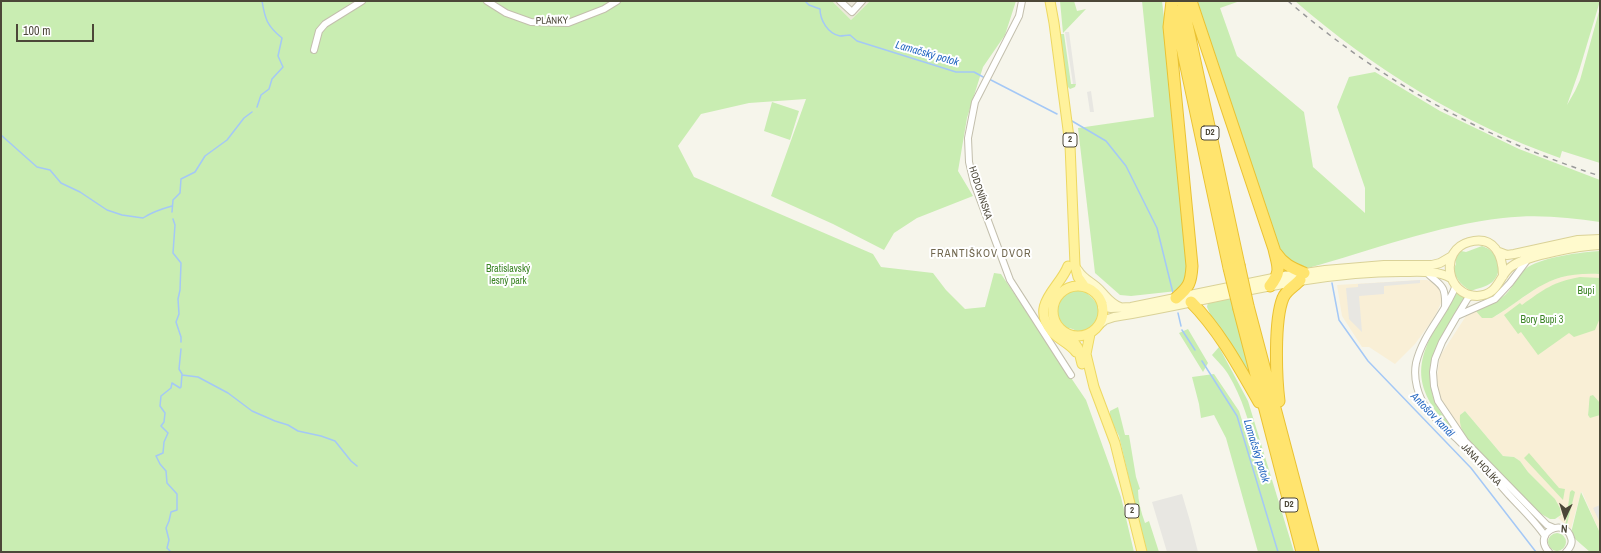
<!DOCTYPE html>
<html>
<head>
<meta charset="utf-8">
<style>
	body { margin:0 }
	#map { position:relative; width:1601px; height:553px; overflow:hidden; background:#f6f5eb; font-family:"Archivo Narrow",sans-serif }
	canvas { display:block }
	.frame { position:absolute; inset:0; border:2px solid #4c4738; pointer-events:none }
	.north { position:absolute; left:1545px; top:497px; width:40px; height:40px; -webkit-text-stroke:3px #fff; paint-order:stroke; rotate:184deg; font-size:11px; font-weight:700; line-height:16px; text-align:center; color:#4c4738 }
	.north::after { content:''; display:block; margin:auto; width:14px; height:18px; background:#4c4738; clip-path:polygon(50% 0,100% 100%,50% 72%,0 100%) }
	.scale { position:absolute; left:16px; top:24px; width:78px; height:18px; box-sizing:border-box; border:2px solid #4c4738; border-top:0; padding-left:5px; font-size:12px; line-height:14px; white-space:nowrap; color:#4c4738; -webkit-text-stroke:3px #fff; paint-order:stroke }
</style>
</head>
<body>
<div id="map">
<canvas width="1601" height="553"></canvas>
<div class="frame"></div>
<div class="north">N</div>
<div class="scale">100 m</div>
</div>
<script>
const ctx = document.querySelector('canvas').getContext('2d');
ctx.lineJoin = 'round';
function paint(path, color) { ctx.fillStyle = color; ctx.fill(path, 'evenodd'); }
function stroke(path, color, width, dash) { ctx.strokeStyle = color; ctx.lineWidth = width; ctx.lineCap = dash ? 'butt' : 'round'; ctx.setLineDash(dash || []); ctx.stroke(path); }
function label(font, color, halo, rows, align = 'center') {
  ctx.font = font + ' "Archivo Narrow",sans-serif'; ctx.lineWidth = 4; ctx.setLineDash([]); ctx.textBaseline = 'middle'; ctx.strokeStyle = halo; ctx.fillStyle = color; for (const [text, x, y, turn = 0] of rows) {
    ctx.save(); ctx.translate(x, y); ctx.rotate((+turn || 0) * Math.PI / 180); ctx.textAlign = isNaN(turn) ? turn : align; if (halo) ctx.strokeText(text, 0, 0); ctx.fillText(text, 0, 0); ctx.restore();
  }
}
paint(new Path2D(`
	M832 1H870L851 20Z`), '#ebe8d9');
paint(new Path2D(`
	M1586 273 1600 274V533L1582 492H1581L1571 529 1558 518 1561 515 1560 508 1555 499 1528 472 1520 461 1514 457 1503 456 1465 411 1460 415 1462 430 1444 407 1438 391 1437 376 1440 356 1466 316 1475 310 1496 316 1544 283 1571 274Z
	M1420 280H1427L1435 283 1442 292V301L1434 318 1415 344 1395 364 1369 347H1362L1342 316 1337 285Z`), '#f9efd6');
paint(new Path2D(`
	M1 1H832L851 20 870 1H1016L1005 35 983 67 967 118 958 171 973 196 917 218 894 233 884 250 833 224 771 196 806 99 749 103 701 114 678 146 694 177 873 254 881 267 933 273 946 290 965 309 985 307 994 273 1001 274 1086 400 1121 497 1134 552H1Z
	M1060 1H1074L1077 11 1086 9 1063 33Z
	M1142 1H1162L1171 74 1189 265 1187 281 1177 291 1131 296 1120 295 1095 273 1078 128 1154 117Z
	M1195 1H1240L1220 8 1237 56 1304 112 1313 167 1365 213V188L1337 107 1349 77 1375 72 1440 111 1519 149 1600 180V222C1568 217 1535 214 1503 218 1438 225 1370 251 1308 268L1293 264 1282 258Z
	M1295 1H1600L1579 71 1567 105 1575 91 1580 80 1600 8V163L1562 151 1560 158C1463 124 1372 68 1295 1Z
	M1060 34H1064L1071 84H1076L1075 87 1070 89 1067 86 1061 51Z
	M772 102 799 111 790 140 764 131Z
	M1482 246C1484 247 1488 248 1490 250 1501 257 1502 275 1491 283 1486 287 1478 288 1471 291 1462 286 1457 280 1453 270L1456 264 1455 258 1461 251 1466 252Z
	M1600 251V274C1546 271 1534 293 1492 318H1482L1475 310C1485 306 1496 303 1505 295 1514 287 1517 274 1528 267 1544 257 1581 252 1600 251Z
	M1580 277 1600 278V318L1595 330 1574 337 1569 333 1538 355 1521 332 1518 334 1504 315 1520 303 1522 305C1544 289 1553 282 1580 277Z
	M1075 290C1089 290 1092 299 1101 308 1101 319 1094 334 1080 333 1075 332 1076 328 1066 328 1051 316 1056 294 1075 290Z
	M1457 292 1465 298C1446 330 1420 363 1435 402 1440 414 1450 422 1455 433 1399 378 1422 349 1457 292Z
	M1230 297 1251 379 1211 316 1207 307 1208 302Z
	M1188 329 1208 363 1203 372 1179 333Z
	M1219 347 1248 401 1294 552H1258L1226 438 1214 415 1201 418 1199 404 1192 377 1214 374 1239 411 1252 451 1256 450C1250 424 1242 397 1228 374 1224 367 1217 361 1212 355Z
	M1593 395 1600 403V415L1590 418 1588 415C1589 410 1589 398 1590 396Z
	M1118 407 1125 435H1129L1136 477 1140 489 1138 490C1138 501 1141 512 1145 523L1149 521 1159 552H1146L1119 436 1110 419V411Z
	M1465 411 1503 456 1514 457 1520 461 1528 472 1555 499 1560 508 1561 515 1555 519H1550L1536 511 1469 441C1462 433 1459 425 1460 415Z
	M1529 453 1559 488 1565 489 1563 500 1524 458Z
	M1572 490 1575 492 1566 528 1563 527 1566 522 1570 492Z
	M1581 492 1600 533V552H1590L1574 538 1571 533Z
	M1548 542a9 9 0 1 1 18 0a9 9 0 1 1-18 0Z`), '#c9edb2');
paint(new Path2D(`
	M1065 32H1069L1076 84H1073Z
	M1091 91 1094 112H1090L1087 92Z
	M1420 280V283L1384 286V294L1359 296 1362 332 1349 319 1346 288 1358 287V284Z
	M1182 494 1190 521 1198 552H1167L1152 502Z
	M1600 505V523L1593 508Z`), '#e8e7e2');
stroke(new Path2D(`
	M805 1 809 5 820 9C820 20 828 34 840 36 843 36 847 35 850 35L857 41 956 72H974L985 78
	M989 79 1057 114
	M257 107 261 95 269 89 272 79 283 67 278 56 282 38C267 26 265 19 262 1
	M1072 121 1106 141 1126 166 1157 228 1173 293
	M1 135 37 167 50 170 61 183 80 192 107 210 122 215 143 218C152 212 161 209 172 206
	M172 212 173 200 180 193 181 179 195 172 205 156 227 140 244 118 252 112
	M173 219 175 225 173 253 181 263 180 290 178 299 179 314 176 322 181 337V342
	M1332 283 1339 320 1368 361 1471 468 1536 552
	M1178 313 1181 326
	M1182 330 1195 350
	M1202 361 1237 416 1278 552
	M182 375 198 377 228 393 252 411 275 421 288 425 298 431 321 436 335 441 351 461 357 466
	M171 552 167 548 169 540 166 528 169 521 171 512 177 510V494L167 483 166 471 160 464 156 456 163 453 164 442 168 433 161 426 164 422 165 413 160 406 161 396 171 388 172 383 180 388 181 387 182 374 179 369 181 349`), '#a4c8f6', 1.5);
const street = new Path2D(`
	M487 1 506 13 531 22 568 23 604 9 617 1
	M840 1 852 12 862 1
	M1022 1 1019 16 975 102 968 138 969 162 974 183 1010 280 1071 375
	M314 50 319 31 325 24 362 1
	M1426 272C1440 286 1446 283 1445 307
	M1456 285C1446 313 1423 333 1416 363 1413 379 1418 396 1427 409 1436 420 1447 429 1457 439 1475 457 1492 476 1509 495 1521 508 1535 521 1545 536
	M1472 295 1468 298 1457 316 1442 342 1435 359 1433 372 1434 386 1438 401 1465 441 1547 525 1554 528
	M1459 315 1495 299 1510 283 1528 259
	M1549 552C1531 533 1565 516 1571 538 1573 543 1570 548 1566 552`);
const secondary = new Path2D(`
	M1499 252 1507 255 1514 254 1578 240 1600 239
	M1078 270C1084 280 1093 282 1100 290 1107 297 1110 303 1120 307
	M1503 276C1503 255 1494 235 1469 242 1439 250 1446 296 1477 296 1500 295 1498 275 1512 266 1528 255 1580 246 1600 245
	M1102 306 1111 308 1131 307 1278 277 1325 270 1384 265H1432L1440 263 1452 256
	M1100 324 1105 320 1114 317C1210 302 1303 272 1401 272 1418 272 1436 270 1451 278`);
const primary = new Path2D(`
	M1050 1 1054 23 1070 145 1075 265 1078 277 1085 287
	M1068 266C1060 288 1029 304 1052 332 1059 340 1069 343 1076 352
	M1053 311a25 25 0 1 1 50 0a25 25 0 1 1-50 0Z
	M1090 334 1086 354 1094 387 1115 443 1142 552
	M1069 335 1078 348 1082 364`);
const highway = new Path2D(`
	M1172 1 1169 27 1192 266C1191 283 1189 287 1176 298
	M1182 1 1239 265
	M1191 1 1274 249C1278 267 1282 271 1270 286
	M1174 10 1229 268
	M1276 253C1283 264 1292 268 1304 273
	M1191 302C1219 330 1239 367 1259 402
	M1248 306 1313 552
	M1239 309 1302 552
	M1279 401C1276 377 1274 320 1283 298 1286 290 1295 286 1300 280`);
stroke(street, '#c3bfad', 8);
stroke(secondary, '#dad298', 10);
stroke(primary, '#edd862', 11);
stroke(highway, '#eac232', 13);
stroke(street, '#fff', 6);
stroke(secondary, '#fffacd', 8);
stroke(primary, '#fff29c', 9);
stroke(highway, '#ffe46e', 11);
stroke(new Path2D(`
	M1288 1C1379 80 1485 139 1600 176`), '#9a9a9a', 1.5, [5, 5]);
const highwayBridge = new Path2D(`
	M1239 265 1248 306
	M1229 268 1239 309`);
stroke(highwayBridge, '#eac232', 13, []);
stroke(highwayBridge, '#ffe46e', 11);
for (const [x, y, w] of [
	[1210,133,18],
	[1070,140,14],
	[1289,505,18],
	[1132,511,14]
]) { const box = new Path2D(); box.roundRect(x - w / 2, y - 7, w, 14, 3); ctx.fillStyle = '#fff'; ctx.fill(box); stroke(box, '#4c4738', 1); }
label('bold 9px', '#4c4738', null, [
	["D2",1210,133],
	["2",1070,140],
	["D2",1289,505],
	["2",1132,511]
]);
label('10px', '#4c4738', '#fff', [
	["PLÁNKY",552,21,-1],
	["HODONÍNSKA",980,193,72],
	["JÁNA HOLÍKA",1481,465,47]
]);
label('10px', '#3b8425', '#fff', [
	["Bratislavský",508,269],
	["lesný park",508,281],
	["Bupi",1586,291],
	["Bory Bupi 3",1542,320]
]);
label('italic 11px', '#2769c2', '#fff', [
	["Lamačský potok",927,54,16],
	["Antošov kanál",1432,415,46],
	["Lamačský potok",1256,451,73]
]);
ctx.letterSpacing = '1px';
label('11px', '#70674e', '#fff', [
	["FRANTIŠKOV DVOR",981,254]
]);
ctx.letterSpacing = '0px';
</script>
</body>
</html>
